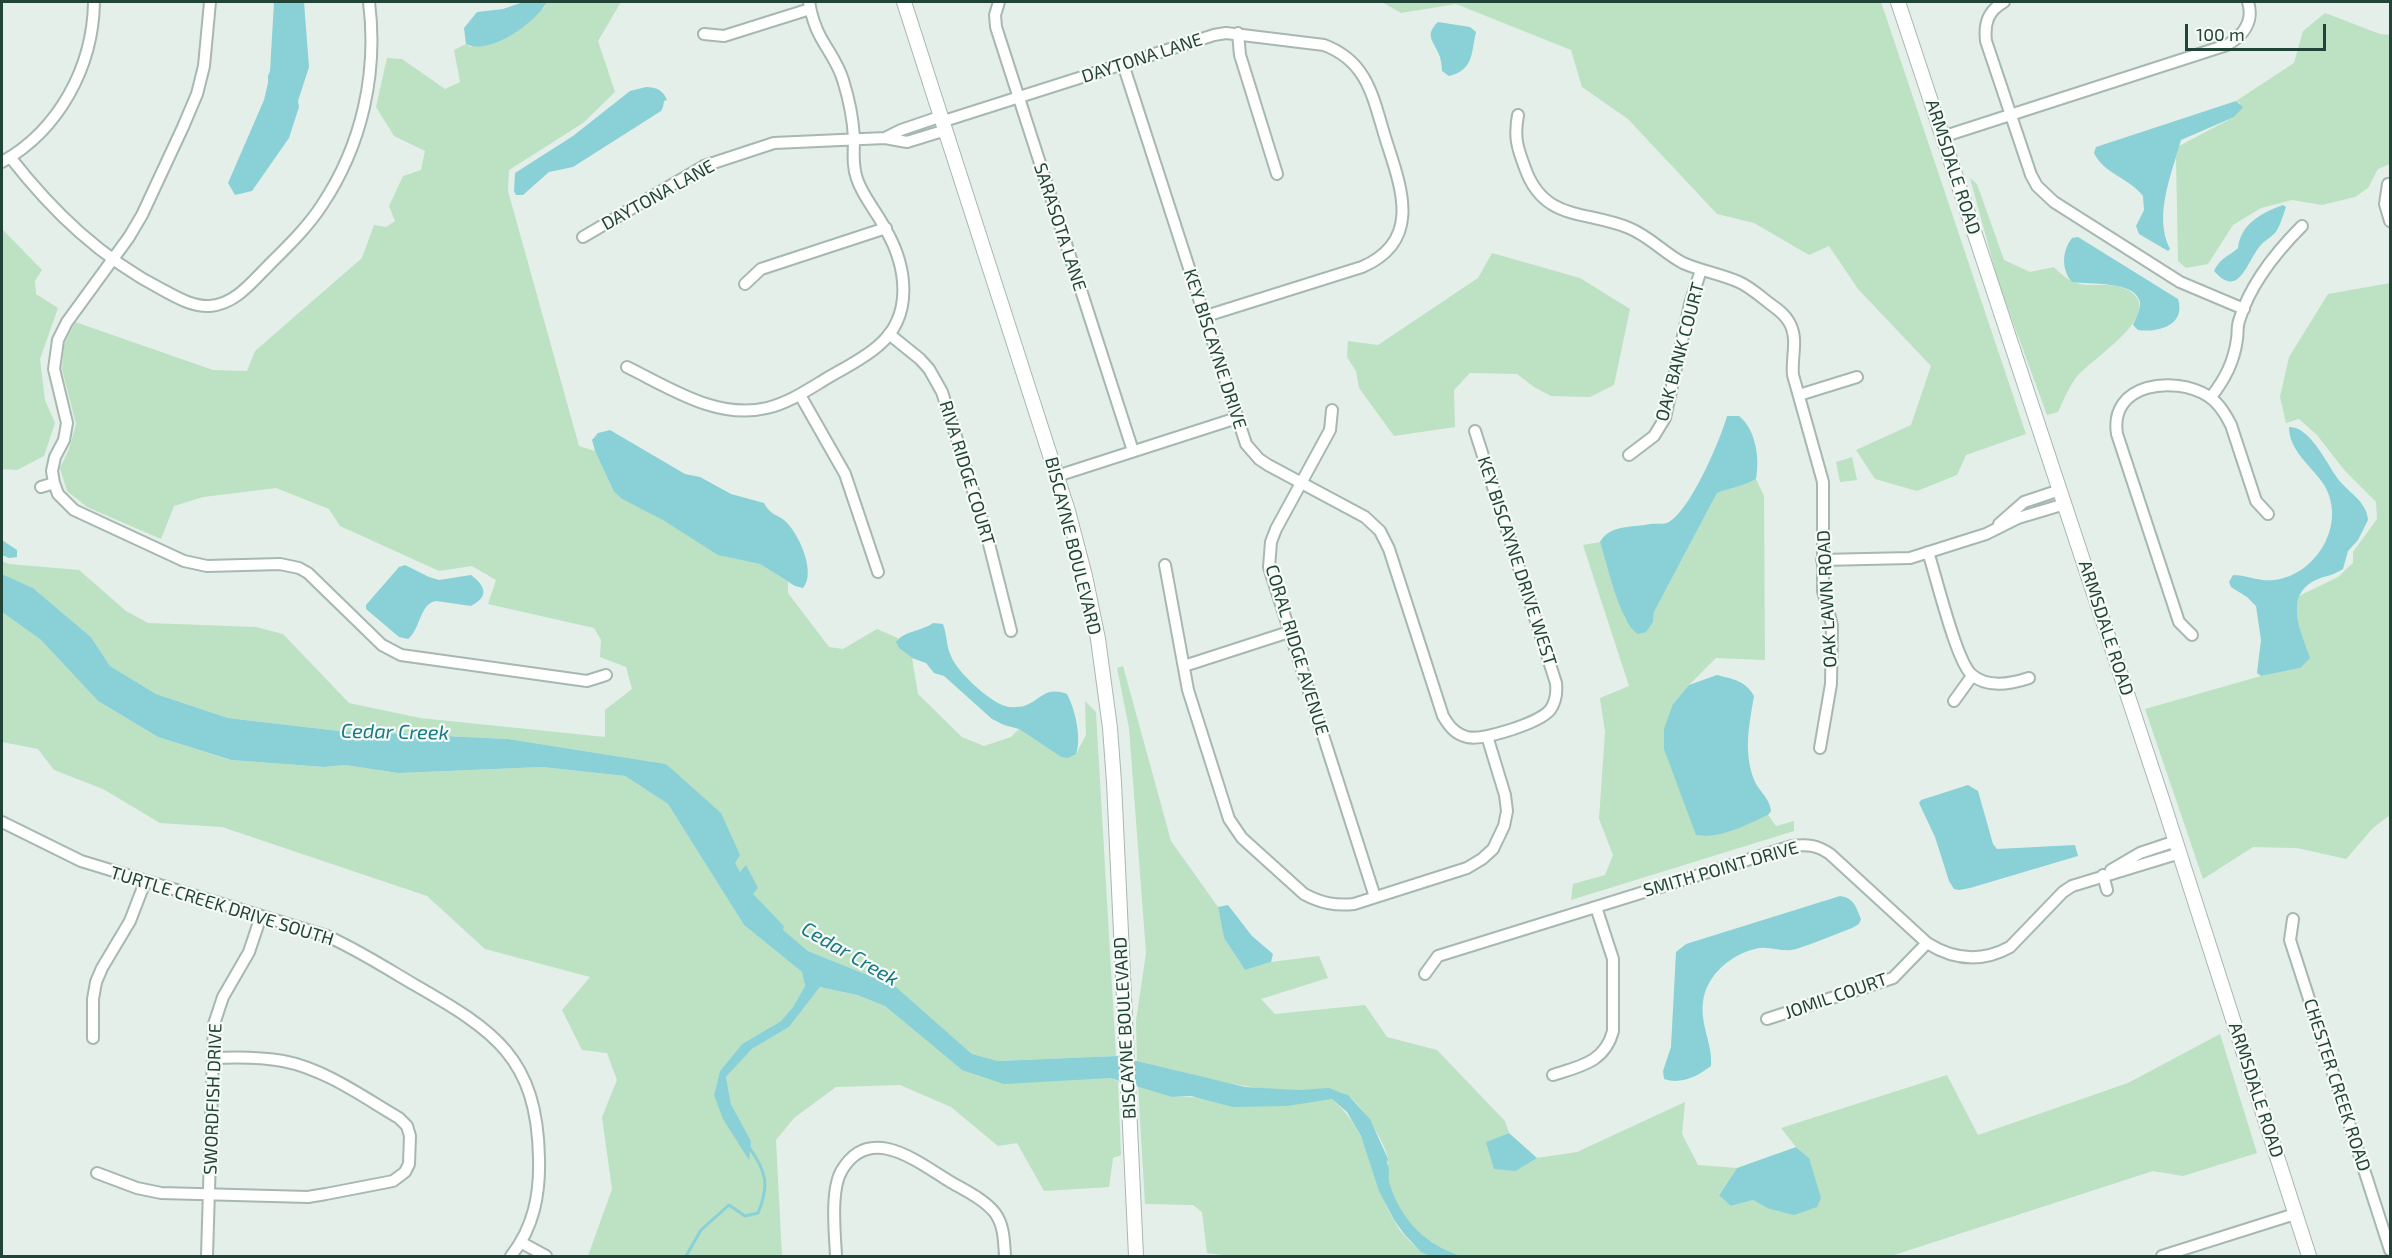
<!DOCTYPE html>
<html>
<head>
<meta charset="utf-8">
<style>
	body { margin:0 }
	#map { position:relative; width:2392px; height:1258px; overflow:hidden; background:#e4efe9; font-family:"Exo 2",sans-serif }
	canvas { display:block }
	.frame { position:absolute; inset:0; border:3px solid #224337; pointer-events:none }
	.scale { position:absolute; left:2185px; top:24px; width:141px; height:27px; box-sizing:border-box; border:3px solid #224337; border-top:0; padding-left:8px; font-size:18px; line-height:21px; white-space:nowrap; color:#224337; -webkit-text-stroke:4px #f6fbf8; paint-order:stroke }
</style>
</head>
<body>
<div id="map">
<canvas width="2392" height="1258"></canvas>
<div class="frame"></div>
<div class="scale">100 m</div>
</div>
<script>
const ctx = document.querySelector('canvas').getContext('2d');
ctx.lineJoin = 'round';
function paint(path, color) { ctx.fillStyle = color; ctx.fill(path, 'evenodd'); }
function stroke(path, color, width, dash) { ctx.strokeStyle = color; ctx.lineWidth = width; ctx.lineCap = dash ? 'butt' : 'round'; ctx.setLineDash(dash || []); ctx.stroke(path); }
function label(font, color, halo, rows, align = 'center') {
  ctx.font = font + ' "Exo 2",sans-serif'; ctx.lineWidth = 4.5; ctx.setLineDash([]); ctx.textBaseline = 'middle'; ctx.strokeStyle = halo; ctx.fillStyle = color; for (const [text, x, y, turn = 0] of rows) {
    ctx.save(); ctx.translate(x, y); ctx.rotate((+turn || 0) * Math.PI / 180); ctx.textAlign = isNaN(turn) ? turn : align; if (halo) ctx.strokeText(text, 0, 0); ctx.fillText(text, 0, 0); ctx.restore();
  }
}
paint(new Path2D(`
	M547 2H621L598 41 615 92 583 123 509 170 508 191 579 446 595 451 614 492 622 499 663 519 729 557 760 564 788 582V593L829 647 843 649 877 629 898 638 897 642 899 648 912 658 918 694 962 737 984 746 1011 737 1019 729 1061 757 1076 754 1086 735 1085 701 1096 712 1116 1056 998 1061 972 1054 895 986 808 951 782 930 784 926 752 894 746 866 740 872 666 764 508 739 339 731 228 718 156 694 110 666 91 637 33 588 2 574V561L9 564 79 570 126 611 148 623 256 627 283 634 349 703 420 718 605 737V710L632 689 626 667 600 657 601 640 594 628 488 604 496 580 472 566 439 571 340 526 329 509 276 488 203 497 174 506 161 539 87 507 67 491 60 468 69 449 76 424 62 369 64 345 75 322 213 370 247 371 255 351 362 258 374 225 386 227 395 221 389 206 403 176 421 170 425 151 394 136 376 107 387 58 402 59 445 89 460 82 454 50 466 44 471 47 544 8Z
	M1382 2H1881L2026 434 1966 455 1957 475 1917 491 1875 479 1856 450 1911 425 1931 366 1858 289 1829 246 1809 255 1754 223 1717 214 1628 119 1582 87 1571 50 1456 4 1401 13Z
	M2325 13 2380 34 2390 35V164L2378 169 2368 188 2355 197 2322 205 2292 200 2261 208 2233 225 2208 264 2186 268 2178 261 2176 158 2179 146 2234 117 2240 103 2236 101 2294 63 2303 31Z
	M1970 178 1977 184 2004 260 2030 272 2054 267C2059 272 2065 278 2072 281 2088 290 2109 280 2126 289 2172 312 2088 360 2075 379 2068 389 2063 401 2058 412L2047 415 1998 281Z
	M2 229 42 270 35 281 36 294 58 308 40 359 45 400 55 423 44 456 17 470 2 469Z
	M1492 253 1580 278 1630 309 1614 385 1590 397 1551 396 1534 387 1517 374 1470 373 1454 390 1455 427 1394 436 1359 388 1356 371 1347 357 1348 341 1378 345 1478 278Z
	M2390 283V815L2373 828 2346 859 2297 848 2253 847 2203 879 2145 709 2261 676 2300 668V630L2296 610 2299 596 2338 577 2353 563V552L2377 519 2376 502 2345 471 2317 435 2299 419 2286 423 2280 397 2289 357 2328 294Z
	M1852 457 1857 480 1840 482 1836 462Z
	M1756 479 1764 496 1765 660 1716 658 1689 685 1673 704 1730 831 1768 815 1776 826 1794 821V831L1571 900 1573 884 1605 875 1613 855 1599 819 1605 732 1600 698 1629 686 1583 545 1600 542 1625 619 1653 622 1654 612 1717 493C1730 488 1744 486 1756 479Z
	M2 612 41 640 98 701 158 737 230 760 324 767 345 765 398 773 542 767 625 776 668 804 744 925 802 972 805 986 793 1007 781 1021 742 1044 720 1071 714 1095 751 1141 731 1104 726 1077 752 1049 789 1027 820 987 857 995 885 1006 962 1070 1110 1078 1118 1081 1121 1155 1113 1158 1109 1187 1044 1191 1017 1143 998 1146 951 1107 900 1085 836 1087 794 1118 776 1140 782 1256H588L612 1189 602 1117 617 1080 607 1053 582 1050 562 1010 590 977 485 949 427 896 222 827 160 823 103 789 54 770 38 749 2 742Z
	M1123 666 1171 841 1218 907 1224 938 1245 970 1271 962 1319 956 1328 978 1261 999 1275 1014 1365 1005 1387 1037 1437 1050 1505 1121 1509 1133 1486 1142 1516 1171 1537 1158 1577 1152 1685 1102 1682 1134 1698 1165 1737 1168 1719 1194 1732 1206 1753 1200 1767 1208 1809 1158 1796 1147 1781 1128 1947 1075 1978 1135 2128 1083 2220 1034 2257 1153 2183 1176 2153 1171 1891 1256H1462C1428 1246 1396 1217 1389 1182 1387 1174 1388 1166 1388 1159 1386 1144 1361 1103 1347 1095 1332 1086 1315 1090 1298 1090 1243 1091 1190 1074 1137 1061L1136 1021 1146 953 1129 728 1117 668Z
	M1138 1085 1172 1097 1332 1099C1344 1110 1353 1121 1360 1135 1381 1178 1382 1230 1430 1256H1230L1207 1253 1202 1212 1193 1205 1145 1204Z`), '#bce1c3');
paint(new Path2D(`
	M274 2H304L309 67 298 101 299 107 289 138 252 191 235 195 228 183 264 100 268 83V76L270 71Z
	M523 2H547C536 22 490 56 466 44L464 28 477 12 503 9Z
	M1438 22 1470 27 1476 32C1471 53 1474 70 1449 76L1442 71C1442 67 1441 61 1440 57 1435 42 1423 36 1438 22Z
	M646 87C656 87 663 90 667 100L664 101 663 107 661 111 573 167 549 172 523 195H516L514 191 515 173 573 136 630 91Z
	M2236 101 2243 107 2234 117 2181 140C2172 173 2153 216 2170 249L2168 251 2139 234 2136 226 2144 210 2143 196C2129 178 2103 173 2094 153L2096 147Z
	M2283 205 2286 207C2284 213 2279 229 2275 233 2270 238 2264 241 2260 246 2247 261 2239 300 2214 271 2221 257 2228 257 2238 248 2241 223 2262 213 2283 205Z
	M2078 237 2178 299C2186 325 2159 333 2138 330L2133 325C2136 318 2141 309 2140 302 2135 280 2089 285 2072 282 2061 269 2062 251 2072 238Z
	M1727 416H1739C1756 430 1760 458 1756 479 1744 486 1730 488 1717 493L1654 612 1653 622 1646 632 1638 634C1620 624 1607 563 1600 542 1610 524 1632 528 1650 524 1656 523 1663 525 1669 522 1691 509 1720 441 1727 416Z
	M2289 427C2309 426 2326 462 2336 476 2346 492 2367 500 2368 520L2358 540 2348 551 2343 569C2332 577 2319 576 2309 584 2285 601 2303 637 2310 658L2300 668 2261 676 2257 673 2261 640 2256 606 2247 597 2231 587 2229 582 2233 575C2247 575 2260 582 2274 580 2318 575 2349 520 2322 482 2310 465 2289 450 2289 427Z
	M610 430 685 474 700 477 731 494 764 503C771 517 780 514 788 524 800 537 816 573 803 588L795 586 760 564 718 555 663 520 622 499 614 492 595 451 592 440 598 433Z
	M2 540 17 550V557L9 558 2 555Z
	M405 565 429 577 439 580 471 575C485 586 490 596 471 606L436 601C419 604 421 629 408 639L399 637 366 609V605L399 567Z
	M2 574 33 588 91 637 110 666 156 694 228 718 339 731 508 739 666 764 721 813 740 855 735 863 740 872 746 865 758 888 753 894 784 926 783 930 808 951 895 986 972 1054 998 1061 1116 1056 1245 1087 1298 1090 1329 1088 1348 1095 1370 1119 1388 1159 1387 1163C1391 1171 1387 1177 1390 1185 1401 1220 1427 1246 1462 1256H1430L1421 1252 1405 1235 1394 1220 1379 1191 1361 1136 1347 1112 1332 1099 1287 1106 1233 1107 1191 1096 1172 1097 1110 1078 1004 1084 962 1070 885 1006 857 995 820 987 789 1027 752 1049 726 1077 731 1104 751 1141 749 1160 723 1119 714 1095 720 1071 742 1044 781 1021 793 1007 805 986 802 972 744 925 668 804 625 776 542 767 398 773 345 765 324 767 231 760 158 737 98 701 41 640 2 612Z
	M933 623 943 624C947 635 946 645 951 656 956 671 990 702 1005 706 1010 708 1020 707 1024 706 1043 699 1044 686 1067 694 1075 709 1082 738 1076 754L1068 758 1061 757 1019 729 1004 725 992 719 944 676 934 673 926 663 912 658 899 648 896 642C904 631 922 631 933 623Z
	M1717 675C1733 679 1746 681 1754 696 1749 726 1743 753 1755 782 1760 792 1770 799 1771 811L1768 815C1745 825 1721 839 1696 835L1664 749V729L1673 704 1689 685Z
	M1968 785 1978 791 1993 844 1997 849 2075 845 2078 856 1970 888 1959 890 1954 889 1949 881 1935 837 1919 803 1921 800Z
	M1840 896C1854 898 1856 907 1861 919L1859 924 1852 928C1833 935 1815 943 1796 949 1783 953 1771 946 1759 948 1732 953 1706 975 1703 1002 1700 1026 1713 1044 1711 1066 1698 1076 1681 1085 1664 1079L1663 1071 1671 1047 1676 952 1686 944Z
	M1228 905 1252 936 1273 954 1271 962 1245 970 1224 938 1218 907Z
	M1509 1133 1537 1158 1516 1171 1494 1169 1486 1142Z
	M1796 1147 1809 1158 1821 1198 1817 1207 1794 1215 1767 1208 1753 1200 1731 1206 1719 1195 1737 1168Z`), '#89d1d7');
stroke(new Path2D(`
	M686 1256 701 1230 729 1205 745 1216 758 1213C770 1185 766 1171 749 1147`), '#89d1d7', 3);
const minor = new Path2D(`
	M210 2 204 66 197 94 183 127 142 215 129 237 67 322 58 340 54 369 67 423 64 440 55 457 52 471 54 483 58 494 74 510 184 561 207 566 280 564 299 568 308 573 382 645 401 655 587 681 606 675
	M999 2 995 15 996 27 1133 451
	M2004 2C1988 11 1984 23 1986 41L2031 175 2037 186 2054 202 2180 282 2244 309
	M1238 33 1240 55 1277 174
	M704 34 724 36 810 9
	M1123 64 1246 444 1259 459 1268 465 1365 517 1380 531 1389 549 1443 716C1449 726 1455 734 1467 737 1483 741 1539 723 1550 710 1556 702 1557 693 1556 683L1475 431
	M1518 115C1514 137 1517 147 1525 168 1544 222 1586 210 1629 228 1649 236 1664 253 1683 263 1701 271 1721 274 1739 282 1750 287 1760 296 1769 303 1777 309 1784 313 1789 322 1799 339 1791 357 1793 375L1823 482V591L1832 625 1831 684 1820 748
	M944 121 1214 35 1226 33 1324 45C1369 62 1373 99 1386 140 1401 187 1423 241 1362 267L1206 316
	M1942 137 2227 45C2244 35 2254 21 2248 2
	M885 138 901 130 942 116
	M10 157C53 212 101 258 163 290 178 298 193 307 210 306 235 304 251 283 268 266 287 247 307 228 322 205 362 145 378 73 369 2
	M2 162C59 130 93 67 94 2
	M2388 184 2385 204 2390 221
	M583 237 704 166 774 143 885 138 907 142 946 130
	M745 284 761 269 886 228
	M889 334 920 359 929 369 942 392 986 532 1011 631
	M627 367C670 388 717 420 767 408 788 403 806 391 824 380 842 369 862 360 878 346 914 316 907 267 886 230 877 212 863 197 857 179 852 165 854 152 854 138 853 119 849 99 843 80 838 63 828 51 820 36 814 25 811 13 809 2
	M800 395 845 474 878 572
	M1799 395 1857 377
	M2211 397C2225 379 2234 362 2237 339 2238 333 2237 327 2239 321 2250 284 2275 253 2302 226
	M1332 410 1330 430 1276 529 1271 542 1269 567 1375 897
	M1629 455 1654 436 1665 418 1690 304 1701 270
	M1057 476 1237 418
	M41 487 54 483
	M1999 524 2024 502 2060 490
	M1928 552C1936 576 1956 660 1971 674 1987 689 2011 684 2029 678
	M1822 560 1910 558 1986 534 2018 518 2065 504
	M1165 565 1188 690 1229 819 1242 838 1304 894C1321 903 1335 906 1354 904L1467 868 1482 859 1493 849 1504 826 1507 811 1505 795 1487 736
	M2192 635 2179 622 2117 434C2109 383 2174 375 2208 396 2218 402 2226 415 2231 425L2256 501 2268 514
	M1184 666 1289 632
	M1954 701 1972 676
	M2 822 81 861 327 936C358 950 386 968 415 985 495 1031 537 1058 539 1158 540 1194 534 1227 511 1256
	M2111 870 2140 853 2176 841
	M2103 875 2107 890
	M2293 919 2290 940 2390 1250
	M1425 974 1438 956 1792 846C1807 844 1817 845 1830 854L1927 943C1954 960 1981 963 2010 947L2063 892 2072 886 2180 853
	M1767 1019 1893 978 1927 943
	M93 1038V999L96 982 102 968 130 921 145 882
	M1553 1075C1581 1066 1605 1062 1613 1031V959L1596 907
	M97 1173 137 1188 161 1193 308 1197 326 1194 393 1181 405 1172 409 1164 410 1136 407 1126 399 1118C363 1097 325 1069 283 1061 261 1057 236 1057 213 1058
	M522 1243 546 1256
	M207 1256 214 1024 223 997 249 952 261 916
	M836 1256C835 1234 830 1189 842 1170 870 1123 918 1162 949 1181 964 1190 984 1199 995 1213 1004 1225 1004 1241 1005 1256
	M2162 1256 2295 1214`);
const tertiary = new Path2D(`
	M904 2 1068 511 1085 576 1098 639 1110 728 1114 782 1136 1256
	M1898 2 2162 799 2309 1256`);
stroke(minor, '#a6b8b0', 14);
stroke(tertiary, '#a6b8b0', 16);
stroke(minor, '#fff', 10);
stroke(tertiary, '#fff', 14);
label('18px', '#224337', '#f6fbf8', [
	["DAYTONA LANE",1142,58,-18],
	["ARMSDALE ROAD",1953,167,72],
	["DAYTONA LANE",658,195,-29],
	["SARASOTA LANE",1060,227,72],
	["KEY BISCAYNE DRIVE",1215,349,72],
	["OAK BANK COURT",1680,352,-75],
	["RIVA RIDGE COURT",967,473,73],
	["BISCAYNE BOULEVARD",1073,546,76],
	["KEY BISCAYNE DRIVE WEST",1517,561,72],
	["OAK LAWN ROAD",1827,599,-93],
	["ARMSDALE ROAD",2106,628,72],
	["CORAL RIDGE AVENUE",1297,650,73],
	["SMITH POINT DRIVE",1721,869,-16],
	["TURTLE CREEK DRIVE SOUTH",222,906,17],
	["JOMIL COURT",1836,996,-19],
	["BISCAYNE BOULEVARD",1125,1028,-93],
	["CHESTER CREEK ROAD",2337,1085,72],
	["ARMSDALE ROAD",2256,1090,72],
	["SWORDFISH DRIVE",213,1099,-88]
]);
label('italic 20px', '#167a84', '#f6fbf8', [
	["Cedar Creek",395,732,1],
	["Cedar Creek",850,954,30]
]);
</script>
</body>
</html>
